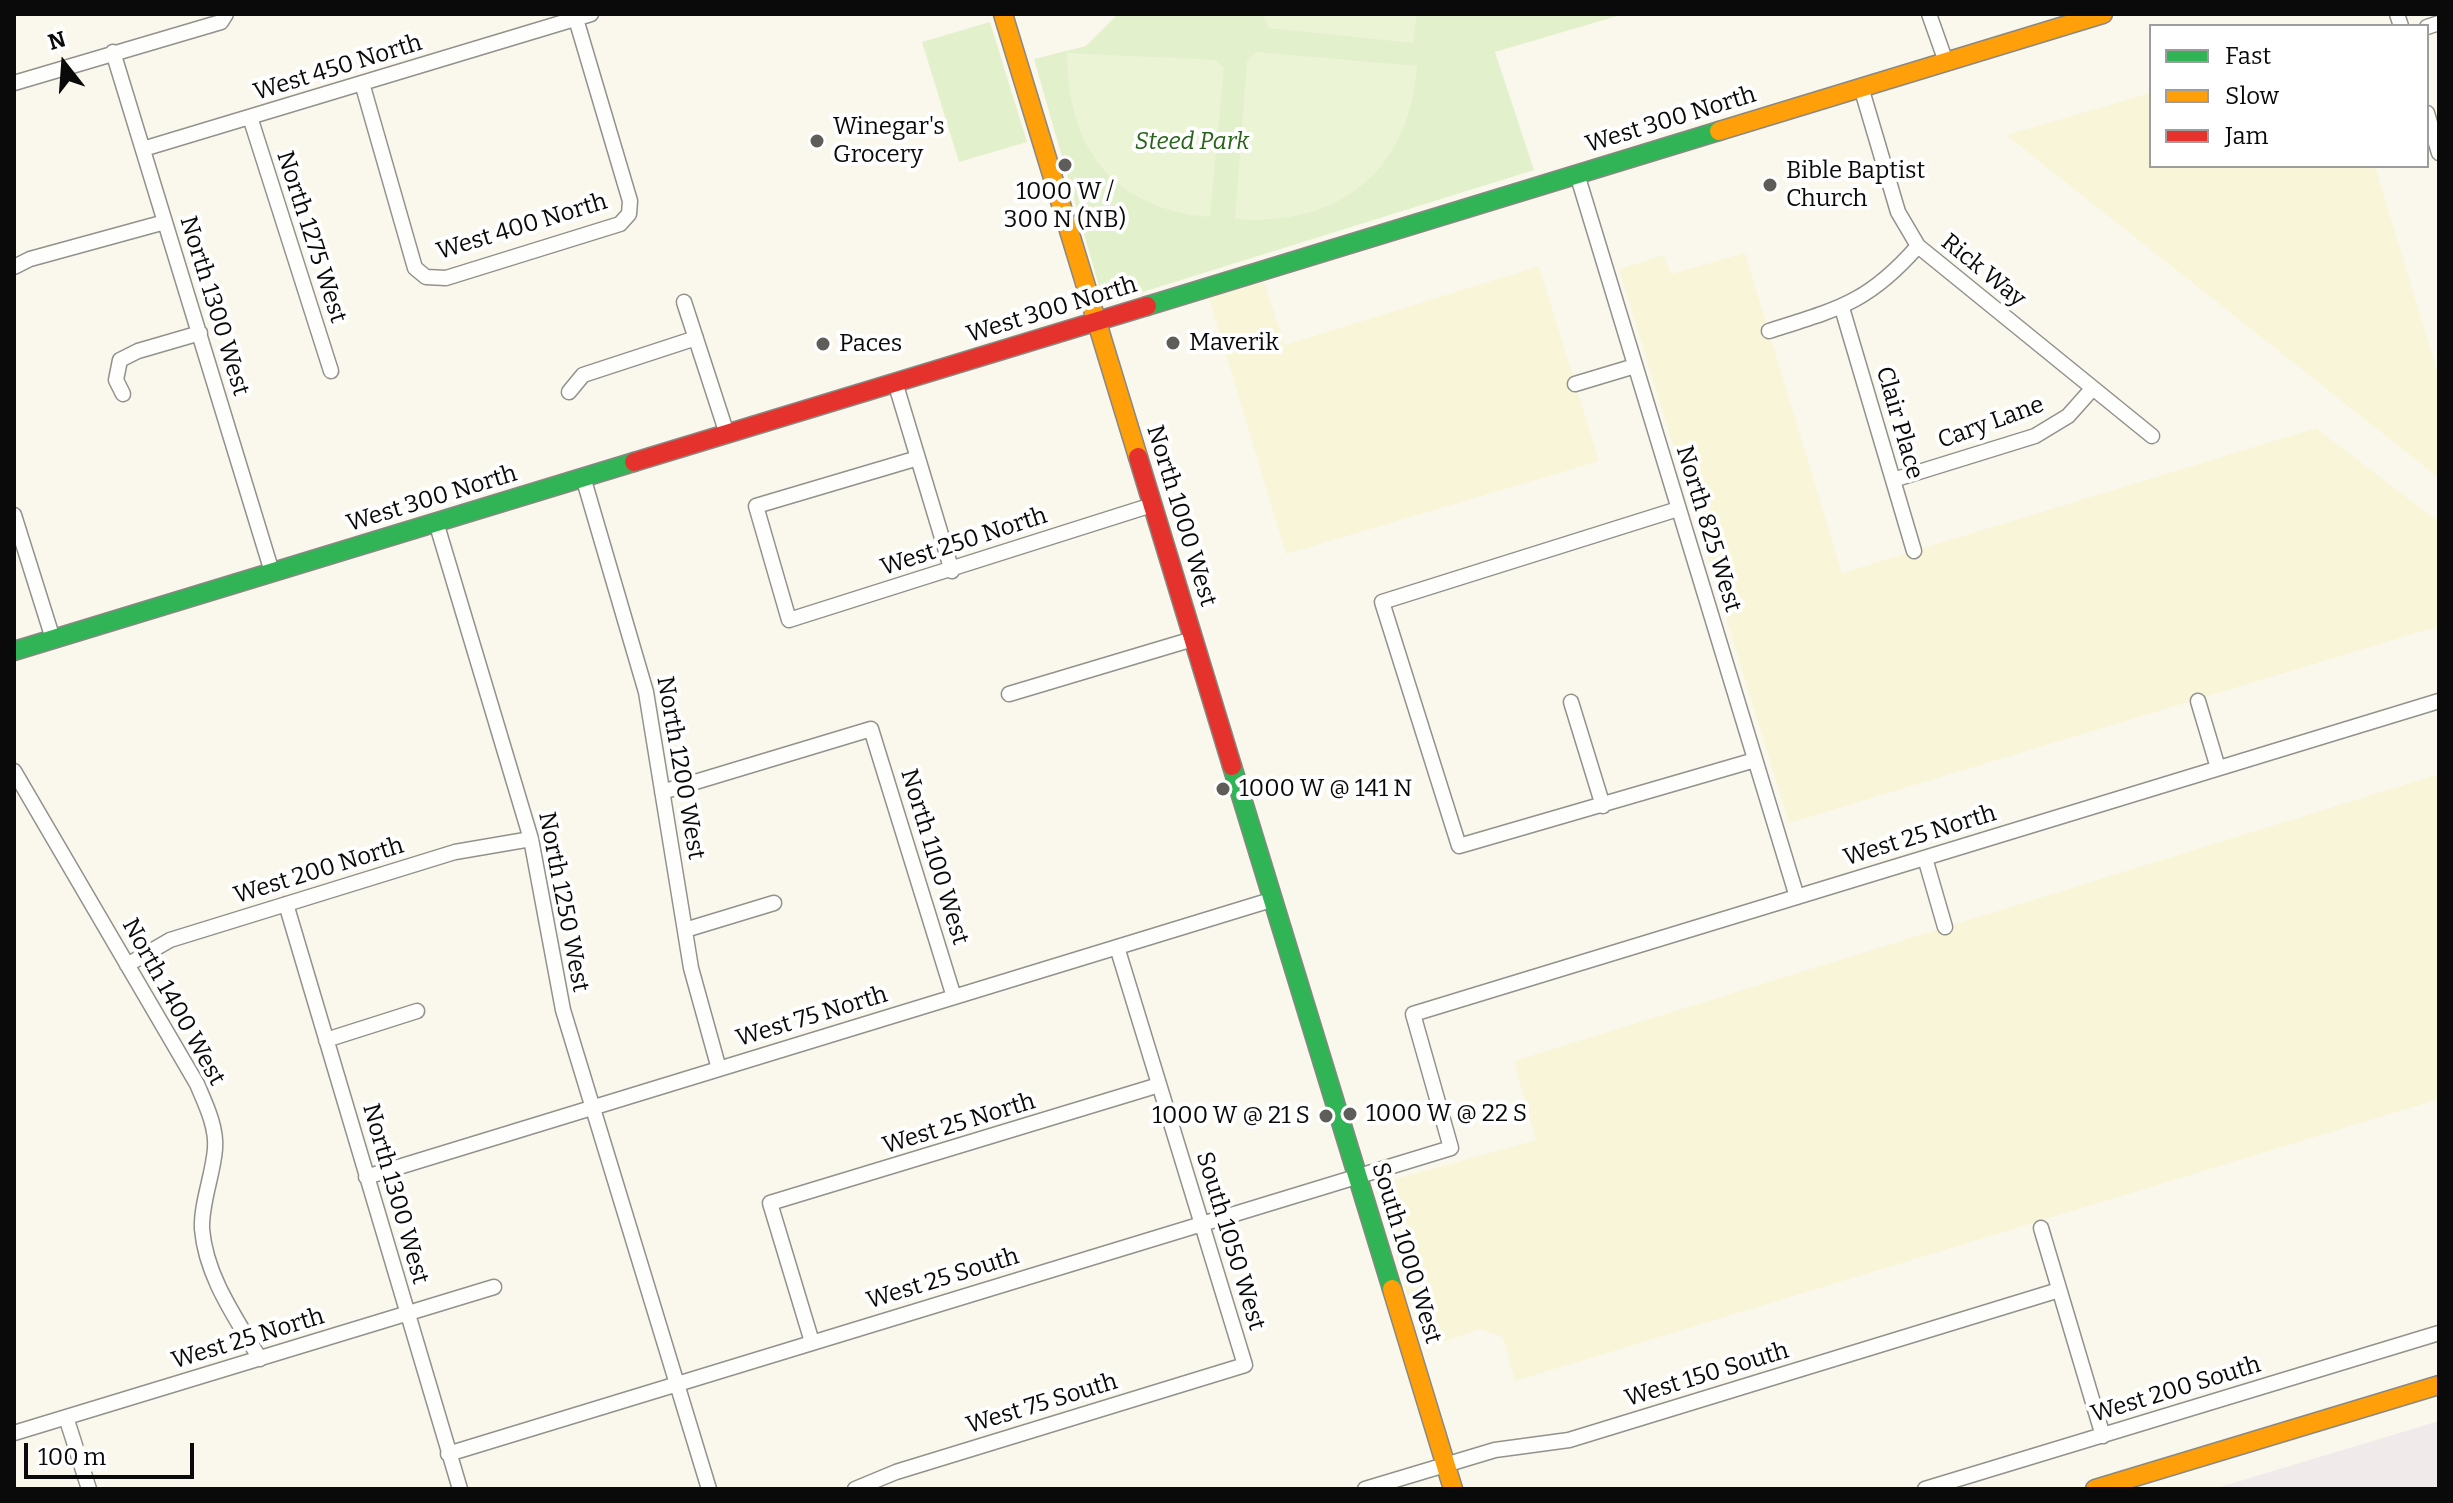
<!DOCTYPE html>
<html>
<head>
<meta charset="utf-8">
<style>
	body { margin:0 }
	#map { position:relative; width:2453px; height:1503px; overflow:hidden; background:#faf8ed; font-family:Bitter,serif }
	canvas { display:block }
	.frame { position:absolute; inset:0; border:16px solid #0a0a0a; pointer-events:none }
	.legend { position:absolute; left:2149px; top:24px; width:280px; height:144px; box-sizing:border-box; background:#fff; border:2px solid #9d9d9d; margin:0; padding:10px 14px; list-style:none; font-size:24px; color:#0a0a0a }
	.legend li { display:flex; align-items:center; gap:16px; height:40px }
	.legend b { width:40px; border:2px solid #9d9d9d }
	.north { position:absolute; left:24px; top:24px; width:80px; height:80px; -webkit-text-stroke:6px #fff; paint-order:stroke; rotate:343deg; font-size:22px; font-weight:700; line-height:32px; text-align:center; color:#0a0a0a }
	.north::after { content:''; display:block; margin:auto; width:28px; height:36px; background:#0a0a0a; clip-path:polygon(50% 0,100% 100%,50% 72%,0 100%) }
	.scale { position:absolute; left:24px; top:1443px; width:170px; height:36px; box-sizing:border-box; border:4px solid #0a0a0a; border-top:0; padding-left:10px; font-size:24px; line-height:28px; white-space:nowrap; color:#0a0a0a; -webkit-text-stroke:6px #fff; paint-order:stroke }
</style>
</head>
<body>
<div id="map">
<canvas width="2453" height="1503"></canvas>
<div class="frame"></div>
<ul class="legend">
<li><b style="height:10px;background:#30b455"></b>Fast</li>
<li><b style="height:10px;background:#ff9f0a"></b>Slow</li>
<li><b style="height:10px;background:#e5322d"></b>Jam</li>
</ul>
<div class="north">N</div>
<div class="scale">100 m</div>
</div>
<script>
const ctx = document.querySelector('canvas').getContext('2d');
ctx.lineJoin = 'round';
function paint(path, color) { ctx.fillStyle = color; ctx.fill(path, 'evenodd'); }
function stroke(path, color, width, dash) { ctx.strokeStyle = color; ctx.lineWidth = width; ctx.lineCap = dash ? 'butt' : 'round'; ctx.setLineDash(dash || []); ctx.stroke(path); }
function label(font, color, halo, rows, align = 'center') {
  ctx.font = font + ' Bitter,serif'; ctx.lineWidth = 8; ctx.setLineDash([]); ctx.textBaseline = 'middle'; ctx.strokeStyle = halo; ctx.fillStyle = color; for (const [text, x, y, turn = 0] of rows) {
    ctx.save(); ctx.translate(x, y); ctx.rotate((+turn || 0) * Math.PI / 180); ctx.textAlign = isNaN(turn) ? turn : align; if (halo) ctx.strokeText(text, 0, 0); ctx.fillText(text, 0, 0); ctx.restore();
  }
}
paint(new Path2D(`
	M2439 1421V1489H2213Z`), '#f1eaeb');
paint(new Path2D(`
	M2151 93V166H2375L2439 377V478L2006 135Z
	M1745 253 1842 573 2316 428 2439 522V626L1789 823 1619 269 1664 255 1671 274Z
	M1539 266 1599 461 1286 554 1209 298 1264 282 1285 345Z
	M2439 774V1099L1515 1381 1503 1337 1480 1329 1424 1349 1374 1185 1536 1140 1514 1061Z`), '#f8f5d8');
paint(new Path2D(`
	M1118 14H1624L1495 52 1534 170 1104 304 1034 59 1086 46Z
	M990 22 1027 142 959 162 922 42Z`), '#e2f0cc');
paint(new Path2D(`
	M1263 14H1417L1413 43 1269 28Z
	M1256 52 1417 66C1410 171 1339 227 1235 219L1247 61Z
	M1067 53 1216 60 1224 68 1210 217C1113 209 1067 148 1067 53Z`), '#ecf4d6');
const street = new Path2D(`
	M1929 14 1946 62
	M2397 14 2401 26
	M2427 27 2439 23
	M113 52 272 572
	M14 83 221 22 226 14
	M362 83 415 268 426 277 446 278 620 224 629 214 630 201 576 19
	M1861 87 1898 212 1918 246 2152 436
	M2427 113 2439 153
	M250 117 331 371
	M143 149 591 14
	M1577 174 1797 897
	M14 267 30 259 165 222
	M684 302 727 434
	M1842 308 1914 551
	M1769 331C1838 309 1868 303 1918 246
	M895 382 952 571
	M1575 384 1635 366
	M569 392 583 375 696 338
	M123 394 116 380 120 360 138 351 200 333
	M918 458 756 506 789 620 1152 505
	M583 477 646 692 691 968 719 1069
	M1893 480 2035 436 2068 416 2093 388
	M1678 509 1382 602 1459 846 1755 760
	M14 515 53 639
	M436 522 531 839 563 1010 709 1489
	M1009 694 1193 639
	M2198 701 2218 768
	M1571 702 1603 806
	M14 771 197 1084C205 1103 217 1127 215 1149 213 1175 201 1203 202 1229 206 1277 236 1318 260 1359
	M662 792 871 729 954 997
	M1925 858 1945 927
	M286 904 460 1489
	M685 930 774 903
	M127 965 170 940 455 852 531 839
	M326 1040 417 1011
	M366 1177 1271 900
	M2041 1228 2103 1436
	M812 1342 770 1203 1159 1085
	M66 1417 89 1489
	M14 1433 494 1287
	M448 1454 1451 1148 1413 1014 2439 701
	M855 1489 896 1472 1245 1365 1117 947
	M1365 1489 1495 1450 1569 1440 2059 1290
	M1925 1489 2439 1333`);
const fast = new Path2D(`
	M1147 306 1719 131
	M14 651 634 462
	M1232 766 1392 1289`);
const slow = new Path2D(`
	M1003 14 1138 457
	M1719 131 2103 14
	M1392 1289 1453 1489
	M2095 1489 2439 1385`);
const jam = new Path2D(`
	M1138 457 1232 766
	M634 462 1147 306`);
stroke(street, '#92918c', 17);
stroke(fast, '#898883', 21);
stroke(slow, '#898883', 21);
stroke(jam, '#898883', 21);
stroke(street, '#fefefc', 14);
stroke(fast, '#30b455', 18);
stroke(slow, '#ff9f0a', 18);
stroke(jam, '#e5322d', 18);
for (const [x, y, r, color] of [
	[817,141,8,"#5e5d59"],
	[1065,165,8,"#5e5d59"],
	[1770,185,8,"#5e5d59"],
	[1173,343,8,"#5e5d59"],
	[823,344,8,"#5e5d59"],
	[1223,789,8,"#5e5d59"],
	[1350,1114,8,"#5e5d59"],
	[1326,1116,8,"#5e5d59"]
]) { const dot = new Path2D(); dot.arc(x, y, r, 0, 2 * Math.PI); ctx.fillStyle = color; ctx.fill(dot); stroke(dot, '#fff', 3); }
label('24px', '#0a0a0a', '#fff', [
	["West 450 North",338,68,-17],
	["West 300 North",1671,120,-17],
	["West 400 North",522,227,-17],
	["North 1275 West",311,237,72],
	["Rick Way",1983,271,39],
	["North 1300 West",214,306,73],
	["West 300 North",1052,310,-17],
	["Clair Place",1899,423,74],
	["Cary Lane",1991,423,-20],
	["West 300 North",432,499,-17],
	["North 1000 West",1181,516,73],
	["North 825 West",1708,529,73],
	["West 250 North",964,542,-18],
	["North 1200 West",680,768,80],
	["West 25 North",1920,836,-17],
	["North 1100 West",934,857,73],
	["West 200 North",319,871,-17],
	["North 1250 West",563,902,79],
	["North 1400 West",173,1002,61],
	["West 75 North",812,1017,-17],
	["West 25 North",959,1124,-17],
	["North 1300 West",395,1194,74],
	["South 1050 West",1230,1241,73],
	["South 1000 West",1406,1253,73],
	["West 25 South",943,1279,-17],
	["West 25 North",248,1339,-17],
	["West 150 South",1707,1375,-17],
	["West 200 South",2176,1390,-17],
	["West 75 South",1042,1404,-17]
]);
label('24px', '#0a0a0a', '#fff', [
	["Winegar's",833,127],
	["Grocery",833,155],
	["Bible Baptist",1786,171],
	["Church",1786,199],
	["1000 W /",1065,192,"center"],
	["300 N (NB)",1065,220,"center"],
	["Maverik",1189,343],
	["Paces",839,344],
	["1000 W @ 141 N",1239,789],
	["1000 W @ 22 S",1366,1114],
	["1000 W @ 21 S",1310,1116,"right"]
], 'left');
label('italic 24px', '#276419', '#fff', [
	["Steed Park",1192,142]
]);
</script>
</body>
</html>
